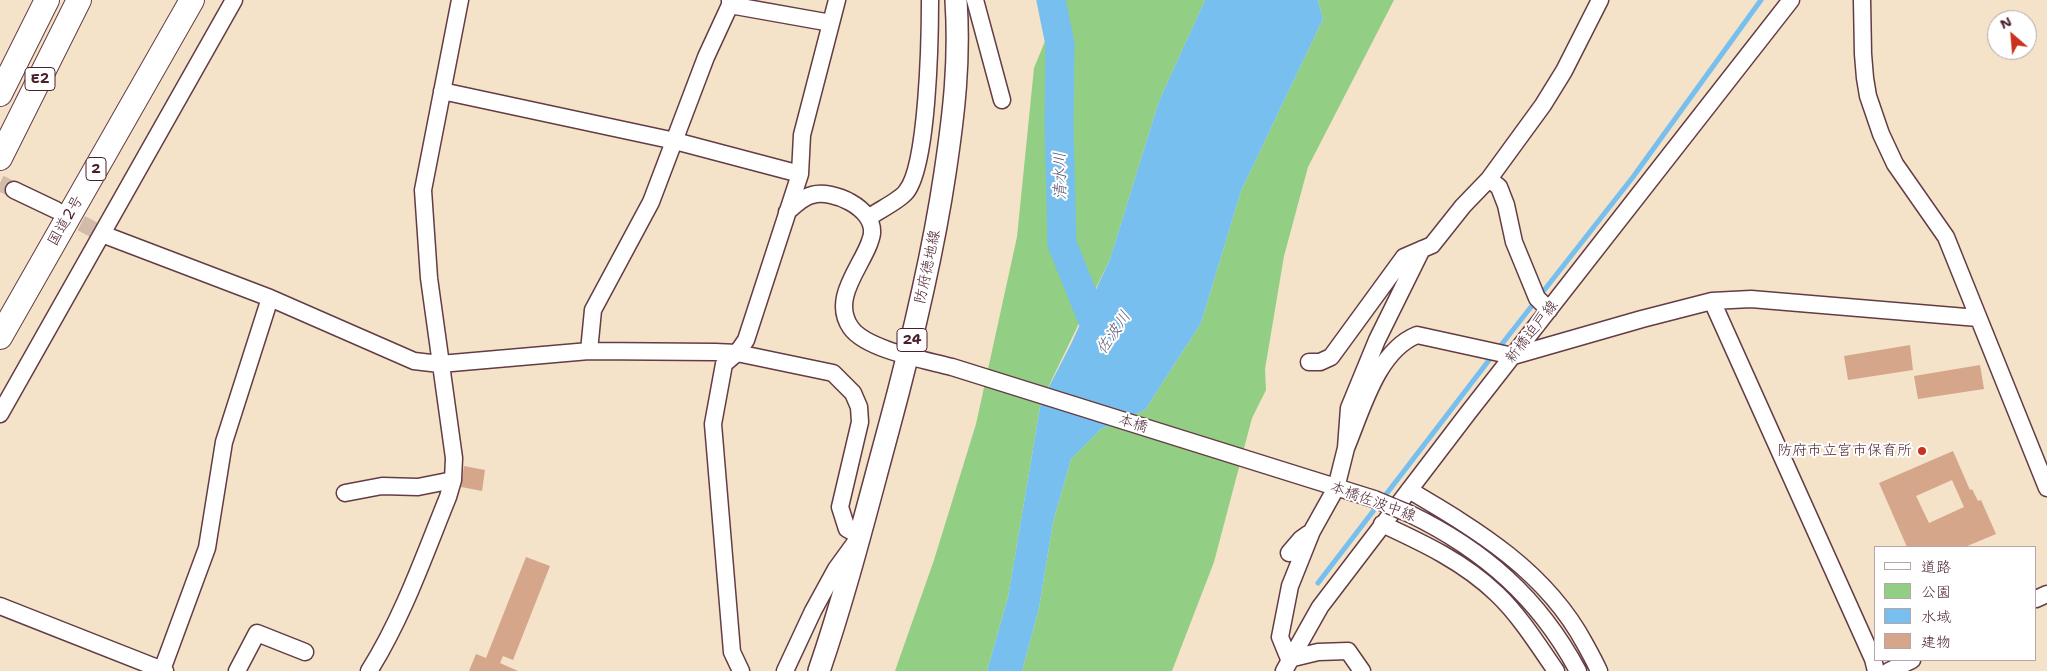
<!DOCTYPE html>
<html>
<head>
<meta charset="utf-8">
<style>
	body { margin:0 }
	#map { position:relative; width:2047px; height:671px; overflow:hidden; background:#f4e2c9; font-family:"Shantell Sans","Klee One",sans-serif }
	canvas { display:block }
	.legend { position:absolute; left:1874px; top:546px; width:162px; height:115px; box-sizing:border-box; background:#fff; border:1px solid #b7a5aa; margin:0; padding:6px 9px; list-style:none; font-size:15px; color:#4a1f2b }
	.legend li { display:flex; align-items:center; gap:10px; height:25px }
	.legend b { width:25px; border:1px solid #b7a5aa }
	.north { position:absolute; left:1987px; top:10px; width:50px; height:50px; box-sizing:border-box; background:#fff; border:1px solid #b7a5aa; border-radius:50%; rotate:333deg; font-size:14px; font-weight:700; line-height:20px; text-align:center; color:#4a1f2b }
	.north::after { content:''; display:block; margin:auto; width:18px; height:22px; background:#c8321e; clip-path:polygon(50% 0,100% 100%,50% 72%,0 100%) }
</style>
</head>
<body>
<div id="map">
<canvas width="2047" height="671"></canvas>
<ul class="legend">
<li><b style="height:6px;background:#fff"></b>道路</li>
<li><b style="height:14px;background:#92ce83"></b>公園</li>
<li><b style="height:14px;background:#76bfef"></b>水域</li>
<li><b style="height:14px;background:#d6a68b"></b>建物</li>
</ul>
<div class="north">N</div>
</div>
<script>
const ctx = document.querySelector('canvas').getContext('2d');
ctx.lineJoin = 'round';
function paint(path, color) { ctx.fillStyle = color; ctx.fill(path, 'evenodd'); }
function stroke(path, color, width, dash) { ctx.strokeStyle = color; ctx.lineWidth = width; ctx.lineCap = dash ? 'butt' : 'round'; ctx.setLineDash(dash || []); ctx.stroke(path); }
function label(font, color, halo, rows, align = 'center') {
  ctx.font = font + ' "Shantell Sans","Klee One",sans-serif'; ctx.lineWidth = 4; ctx.setLineDash([]); ctx.textBaseline = 'middle'; ctx.strokeStyle = halo; ctx.fillStyle = color; for (const [text, x, y, turn = 0] of rows) {
    ctx.save(); ctx.translate(x, y); ctx.rotate((+turn || 0) * Math.PI / 180); ctx.textAlign = isNaN(turn) ? turn : align; if (halo) ctx.strokeText(text, 0, 0); ctx.fillText(text, 0, 0); ctx.restore();
  }
}
paint(new Path2D(`
	M1062 0H1205L1159 101 1110 259 1041 402 1008 597 987 671H895L934 560 976 424 1017 237 1034 68Z
	M1318 0H1394L1308 167 1284 256 1265 369 1266 390 1252 418 1214 562 1172 671H1022L1039 608 1053 522 1071 459 1101 429 1145 410 1201 323 1241 191 1323 19Z`), '#92ce83');
paint(new Path2D(`
	M1205 0H1318L1323 19 1241 191 1201 323 1145 410 1101 429 1071 459 1053 522 1039 608 1022 671H987L1008 597 1041 402 1071 344 1110 259 1159 101Z`), '#76bfef');
stroke(new Path2D(`
	M1498 349 1633 177 1761 0
	M1318 583 1493 355`), '#76bfef', 5);
stroke(new Path2D(`
	M1051 0 1060 44 1059 125 1062 244 1102 343`), '#76bfef', 29);
paint(new Path2D(`
	M1910 345 1913 370 1848 380 1844 356Z
	M1980 365 1984 389 1918 399 1914 376Z
	M1953 451 1970 490 1972 489 1978 501 1981 500 1996 534 1965 547H1907L1879 483ZM1952 480 1964 507 1929 523 1916 496Z
	M464 466 485 470 482 491 461 487Z
	M526 557 550 566 513 660 503 656 500 663 518 671H469L476 654 486 658Z`), '#d6a68b');
stroke(new Path2D(`
	M0 183 14 190
	M60 212 102 234`), '#d2bba9', 16, [16, 8]);
const minor = new Path2D(`
	M975 0 1002 100
	M1862 0 1863 54 1865 78 1868 96 1881 134 1895 164 1946 237 2047 488
	M730 5 831 23
	M442 91 675 141 800 174
	M1489 179 1499 187 1506 205 1514 242 1537 298 1549 310
	M14 190 56 210
	M787 212C795 205 803 197 812 195 833 189 874 208 872 233 872 236 870 241 869 244 859 270 831 300 851 328 867 350 926 360 952 367L1374 499
	M868 218C879 210 899 201 906 192 928 166 930 37 930 0
	M102 234 270 298 414 361 440 364 589 351 715 352 737 353 833 373 853 393 859 407 860 422 840 507 847 529 860 536 836 569 813 611 785 671
	M1712 301 1873 659 1876 671
	M589 351 593 310 651 202 706 57 730 5V0
	M1309 362H1320L1331 357 1404 257 1432 245 1463 206 1489 179 1543 105 1564 71 1600 0
	M0 414 234 0
	M1346 448C1362 410 1377 351 1417 335L1513 356 1642 319 1712 301 1751 299 1978 318
	M1409 490C1477 530 1546 571 1585 644 1590 653 1595 662 1599 671
	M345 493 382 486 418 487 453 480
	M1410 514C1484 550 1539 598 1578 671
	M1382 524C1423 543 1464 562 1497 594 1520 616 1538 645 1556 671
	M1289 553 1301 539 1308 534
	M2036 599 2047 594
	M0 606 165 671
	M162 670 207 548 224 442 270 298
	M237 671 257 633 305 652
	M369 671C403 617 424 556 448 497L453 480 454 458 429 278 423 190 460 0
	M741 671 732 652 713 424 724 364 737 353 746 340 800 174 802 135 837 0
	M1284 671 1320 607 1468 413 1791 0
	M1362 671 1348 651 1318 652 1289 659 1280 637 1290 586 1312 531 1336 488 1346 448 1349 408 1377 340 1422 249
	M1889 671 1912 660`);
const major = new Path2D(`
	M819 671C846 592 866 512 888 431 911 346 932 260 945 173 954 113 960 61 956 0`);
const highway = new Path2D(`
	M0 94 47 0
	M0 158 79 0
	M0 337 192 0`);
stroke(minor, '#643c43', 19);
stroke(major, '#643c43', 24);
stroke(highway, '#643c43', 26);
stroke(minor, '#fff', 16);
stroke(major, '#fff', 21);
stroke(highway, '#fff', 24);
const minorBridge = new Path2D(`
	M1374 499 1410 514`);
stroke(minorBridge, '#643c43', 19, []);
stroke(minorBridge, '#fff', 16);
for (const [x, y, r, color] of [
	[1922,451,5,"#c8321e"]
]) { const dot = new Path2D(); dot.arc(x, y, r, 0, 2 * Math.PI); ctx.fillStyle = color; ctx.fill(dot); stroke(dot, '#fff', 2); }
for (const [x, y, w] of [
	[40,79,30],
	[96,169,20],
	[912,340,30]
]) { const box = new Path2D(); box.roundRect(x - w / 2, y - 11.5, w, 23, 4); ctx.fillStyle = '#fff'; ctx.fill(box); stroke(box, '#4a1f2b', 1); }
label('bold 14px', '#4a1f2b', null, [
	["E2",40,79],
	["2",96,169],
	["24",912,340]
]);
label('15px', '#4a1f2b', '#fff', [
	["国道2号",66,221,-60],
	["防府徳地線",928,267,-78],
	["新橋迫戸線",1532,332,-52],
	["本橋",1133,424,17],
	["本橋佐波中線",1373,502,20]
]);
label('15px', '#4a1f2b', '#fff', [
	["防府市立宮市保育所",1912,451]
], 'right');
label('italic 16px', '#595770', '#fff', [
	["清水川",1061,176,-91],
	["佐波川",1114,333,-56]
]);
</script>
</body>
</html>
